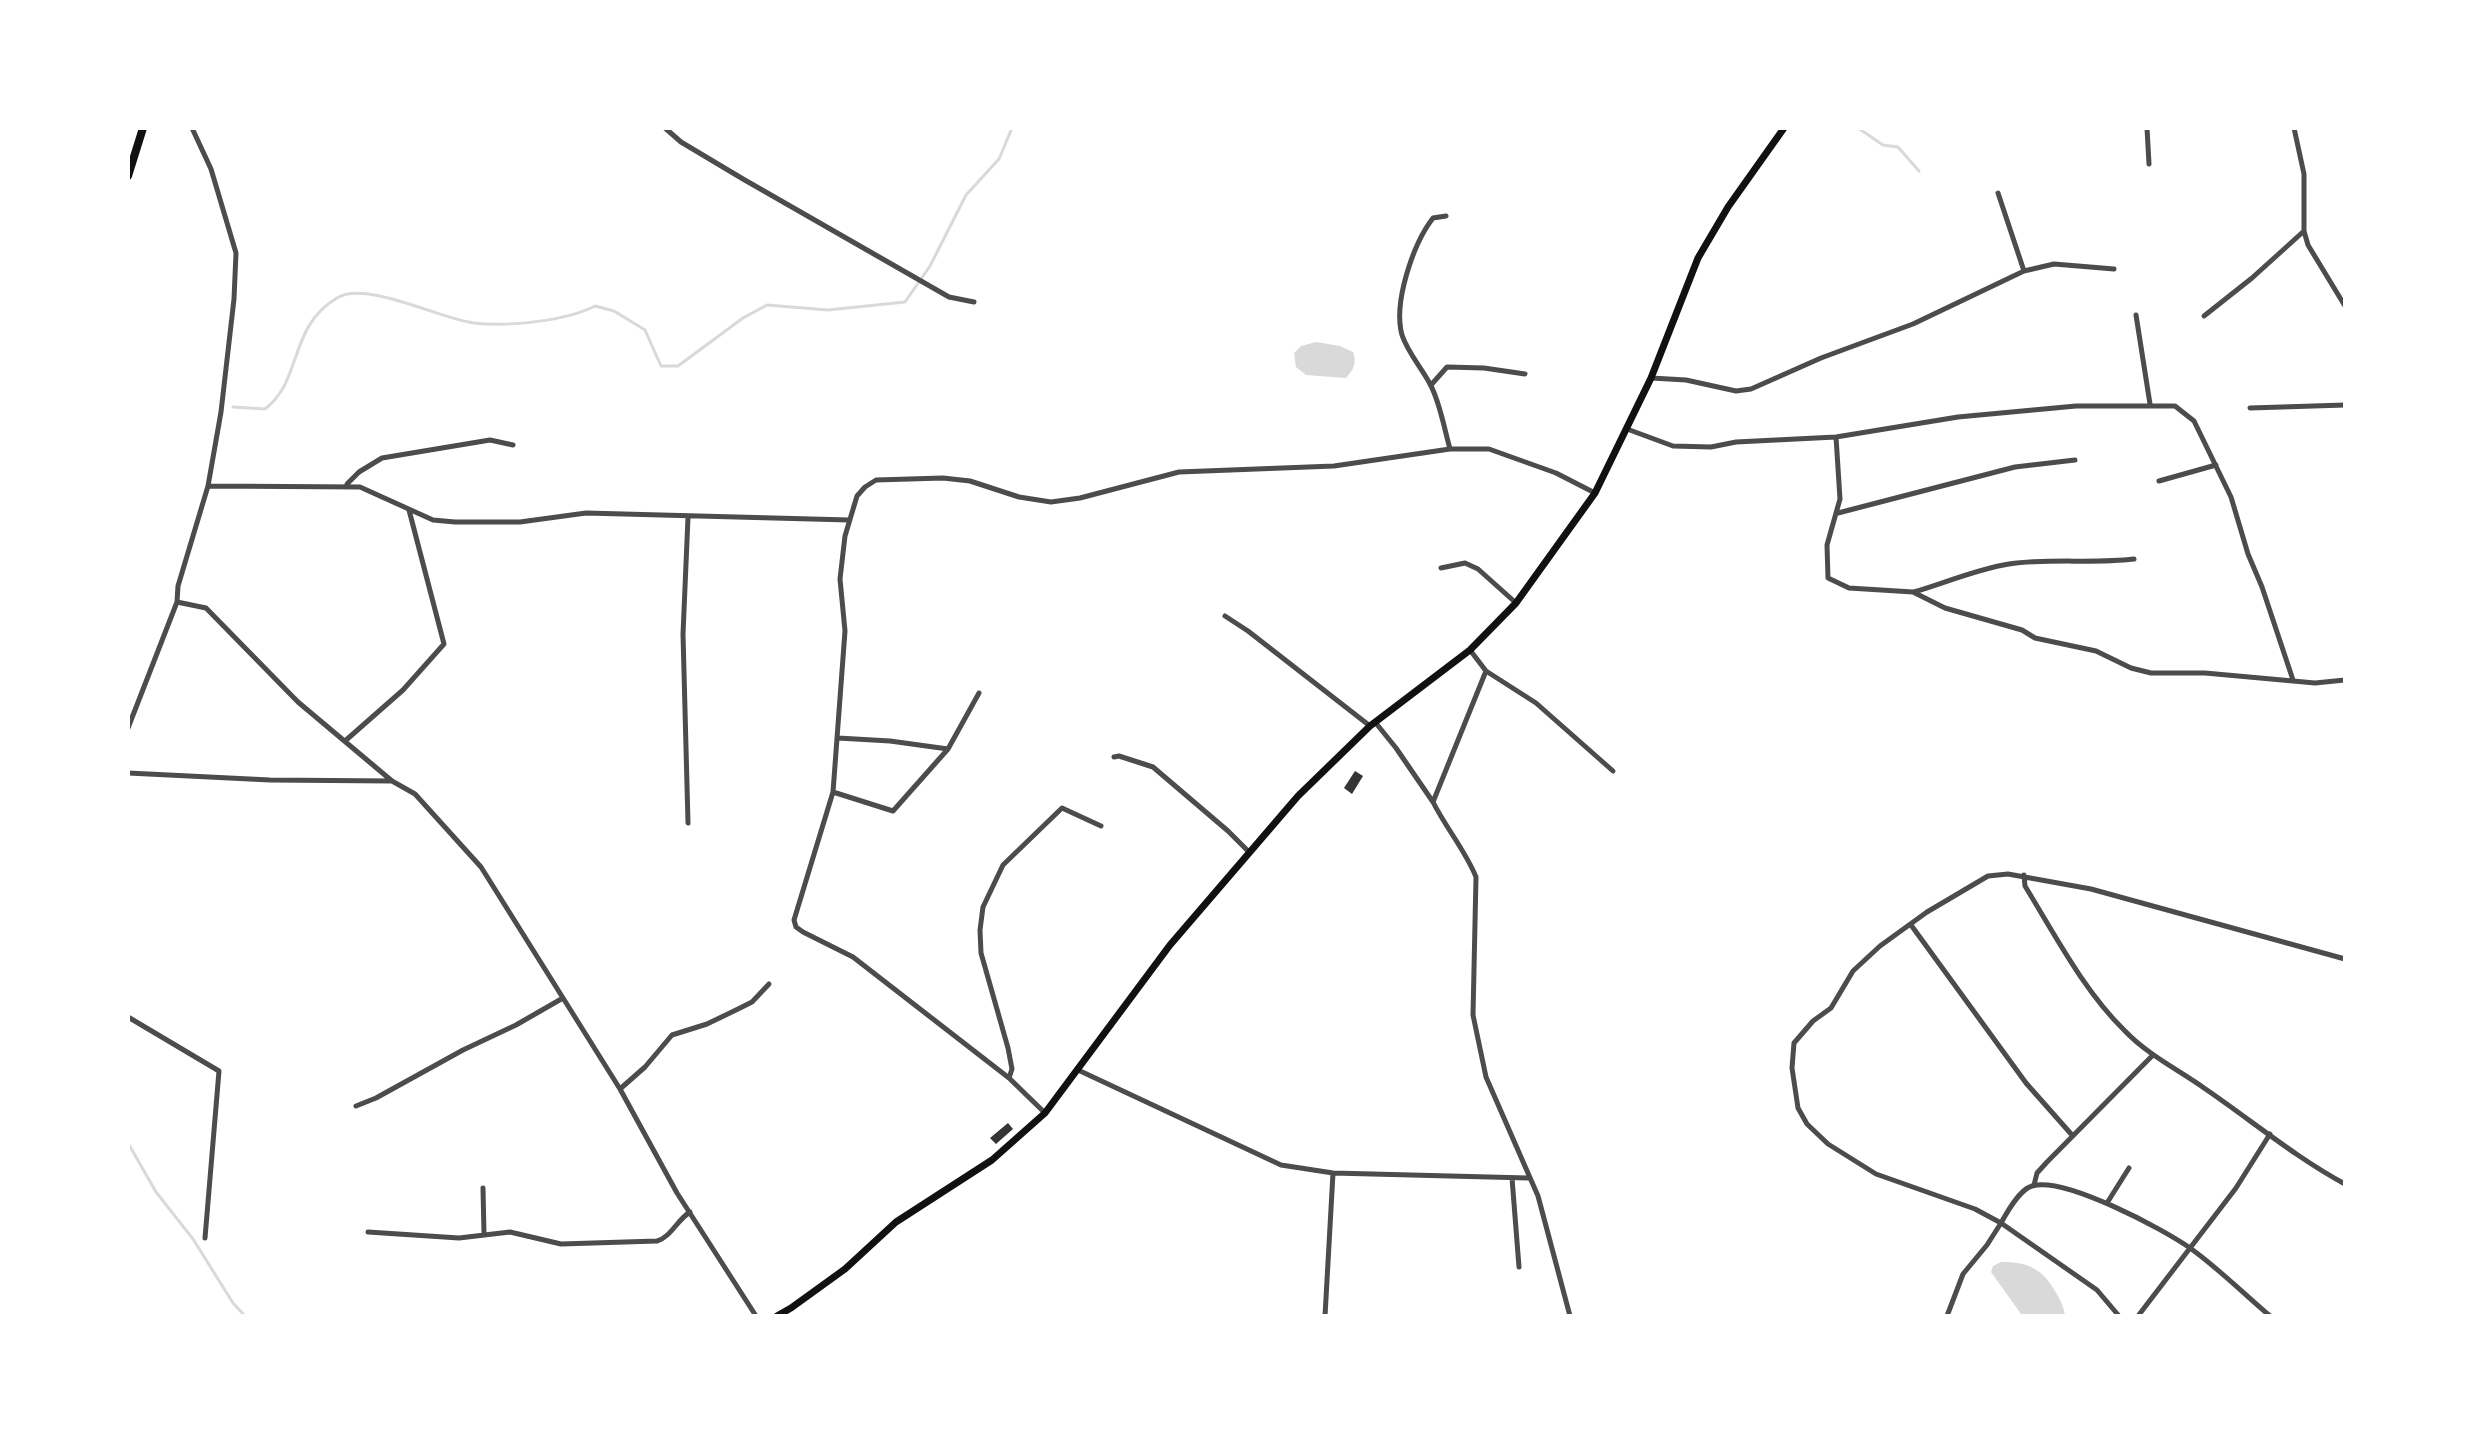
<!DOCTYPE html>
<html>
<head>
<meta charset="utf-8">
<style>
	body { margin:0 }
	#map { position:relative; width:2473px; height:1444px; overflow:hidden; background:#fff; font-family:Helvetica,sans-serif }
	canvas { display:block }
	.frame { position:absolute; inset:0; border:130px solid #fff; pointer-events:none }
</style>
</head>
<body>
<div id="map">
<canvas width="2473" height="1444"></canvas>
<div class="frame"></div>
</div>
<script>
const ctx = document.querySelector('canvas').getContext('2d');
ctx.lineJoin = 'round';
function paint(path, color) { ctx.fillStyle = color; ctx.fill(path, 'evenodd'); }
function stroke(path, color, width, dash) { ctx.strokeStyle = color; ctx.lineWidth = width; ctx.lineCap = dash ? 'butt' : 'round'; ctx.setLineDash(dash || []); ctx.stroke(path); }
paint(new Path2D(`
	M1316 342 1340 346 1353 352C1357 363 1354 369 1346 378L1306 375 1296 367 1294 353 1301 346Z
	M2001 1262C2027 1262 2042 1268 2055 1291 2060 1300 2064 1306 2065 1316L2021 1314 1991 1272 1993 1266Z`), '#d9d9d9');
stroke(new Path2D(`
	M1858 128 1883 145 1898 147 1919 171
	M233 407 265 409C303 380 288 327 337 298 366 280 440 319 474 323 507 327 566 321 595 306L614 311 645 330 661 366H678L743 318 767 305 828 310 905 302 930 266 966 195 999 159 1012 128
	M128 1143 156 1192 193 1239 233 1303 245 1316`), '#d9d9d9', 3);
paint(new Path2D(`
	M1355 771 1363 776 1352 794 1344 788Z
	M1008 1123 1013 1129 996 1144 990 1138Z`), '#353535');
stroke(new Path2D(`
	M665 128 681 142 743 179 949 297 974 302
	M2147 128 2149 164
	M2294 128 2304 174V231L2308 245 2345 306
	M1998 193 2024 271
	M1446 216 1433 218C1413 244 1393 303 1402 335 1408 353 1421 367 1430 384 1440 402 1444 428 1450 449
	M2136 315 2150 404
	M2204 316 2252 278 2304 231
	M1651 378 1686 380 1736 391 1751 389 1821 358 1913 324 2024 271 2054 264 2114 269
	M1431 385 1447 367 1484 368 1525 374
	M2250 408 2345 405
	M1627 429 1673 446 1711 447 1736 442 1836 437 1958 417 2076 406H2175L2194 421 2231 497 2248 554 2262 587 2293 680
	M1836 437 1840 499 1827 545 1828 578 1849 588 1913 592 1945 608 2022 630 2035 638 2096 651 2131 668 2151 673H2205L2315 683 2345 680
	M2159 481 2216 465
	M347 484 359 472 382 458 490 440 513 445
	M208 486 360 487 433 520 455 522H520L586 513 849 520
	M1838 513 2015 467 2075 460
	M1441 568 1465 563 1478 569 1516 603
	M1914 592C1945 583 1977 569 2009 564 2051 558 2092 564 2134 559
	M177 602 206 608 298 702 392 781 415 794 481 867 620 1089 677 1193 756 1316
	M1225 616 1248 631 1370 726
	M1470 650 1486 671 1433 802C1446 828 1465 850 1476 877L1473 1015 1486 1077 1538 1196 1570 1316
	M1486 671 1536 703 1613 771
	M1375 722 1396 748 1433 802
	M128 728 177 602 178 586 208 486 221 412 234 299 236 253 211 169 192 128
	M838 738 890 741 948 749 979 693
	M345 741 403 690 444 644 409 510
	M1114 757 1119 756 1153 767 1228 831 1250 853
	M128 773 270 780 391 781
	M833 792 893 811 948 749
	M688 823 683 634 688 517
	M2024 875 2025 886C2055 935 2084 991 2125 1031 2148 1055 2177 1069 2204 1088 2251 1120 2295 1157 2345 1184
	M1911 925 2026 1083 2072 1135
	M128 1017 219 1071 205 1238
	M1078 1070 1281 1165 1333 1173 1528 1178
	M1009 1078 1012 1069 1008 1048 981 953 980 930 983 907 1003 865 1062 808 1101 826
	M620 1089 645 1067 672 1035 707 1024 736 1010 752 1002 769 984
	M356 1106 376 1098 463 1050 516 1025 563 998
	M1045 1113 1009 1078 853 957 803 932 796 927 794 920 833 792 845 631 840 579 845 536 857 496 865 487 876 480 943 478 970 481 1019 497 1051 502 1080 498 1179 472 1334 466 1450 449H1489L1556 473 1595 493
	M1512 1178 1519 1267
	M2034 1185 2037 1173 2047 1162 2153 1055
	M483 1188 484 1234
	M2107 1203 2129 1168
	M368 1232 459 1238 510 1232 561 1244 657 1241C671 1237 677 1220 690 1212
	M1325 1316 1333 1173
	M1947 1316 1963 1274 1987 1245 2001 1223 1975 1209 1876 1174 1828 1144 1807 1124 1798 1108 1792 1068 1794 1043 1813 1021 1831 1008 1853 971 1880 946 1927 912 1988 876 2008 874 2091 889 2345 959
	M2119 1316 2097 1290 2001 1223C2007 1212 2019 1190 2032 1186 2064 1176 2163 1229 2190 1248 2218 1268 2244 1294 2270 1316
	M2138 1316 2236 1188 2270 1134`), '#4c4c4c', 5);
stroke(new Path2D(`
	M777 1316 791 1308 845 1269 896 1222 992 1160 1045 1113 1170 945 1298 796 1370 726 1470 650 1516 603 1595 493 1651 378 1698 258 1728 207 1784 128`), '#111', 7);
stroke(new Path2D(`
	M128 176 143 128`), '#111', 8);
</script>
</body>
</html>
